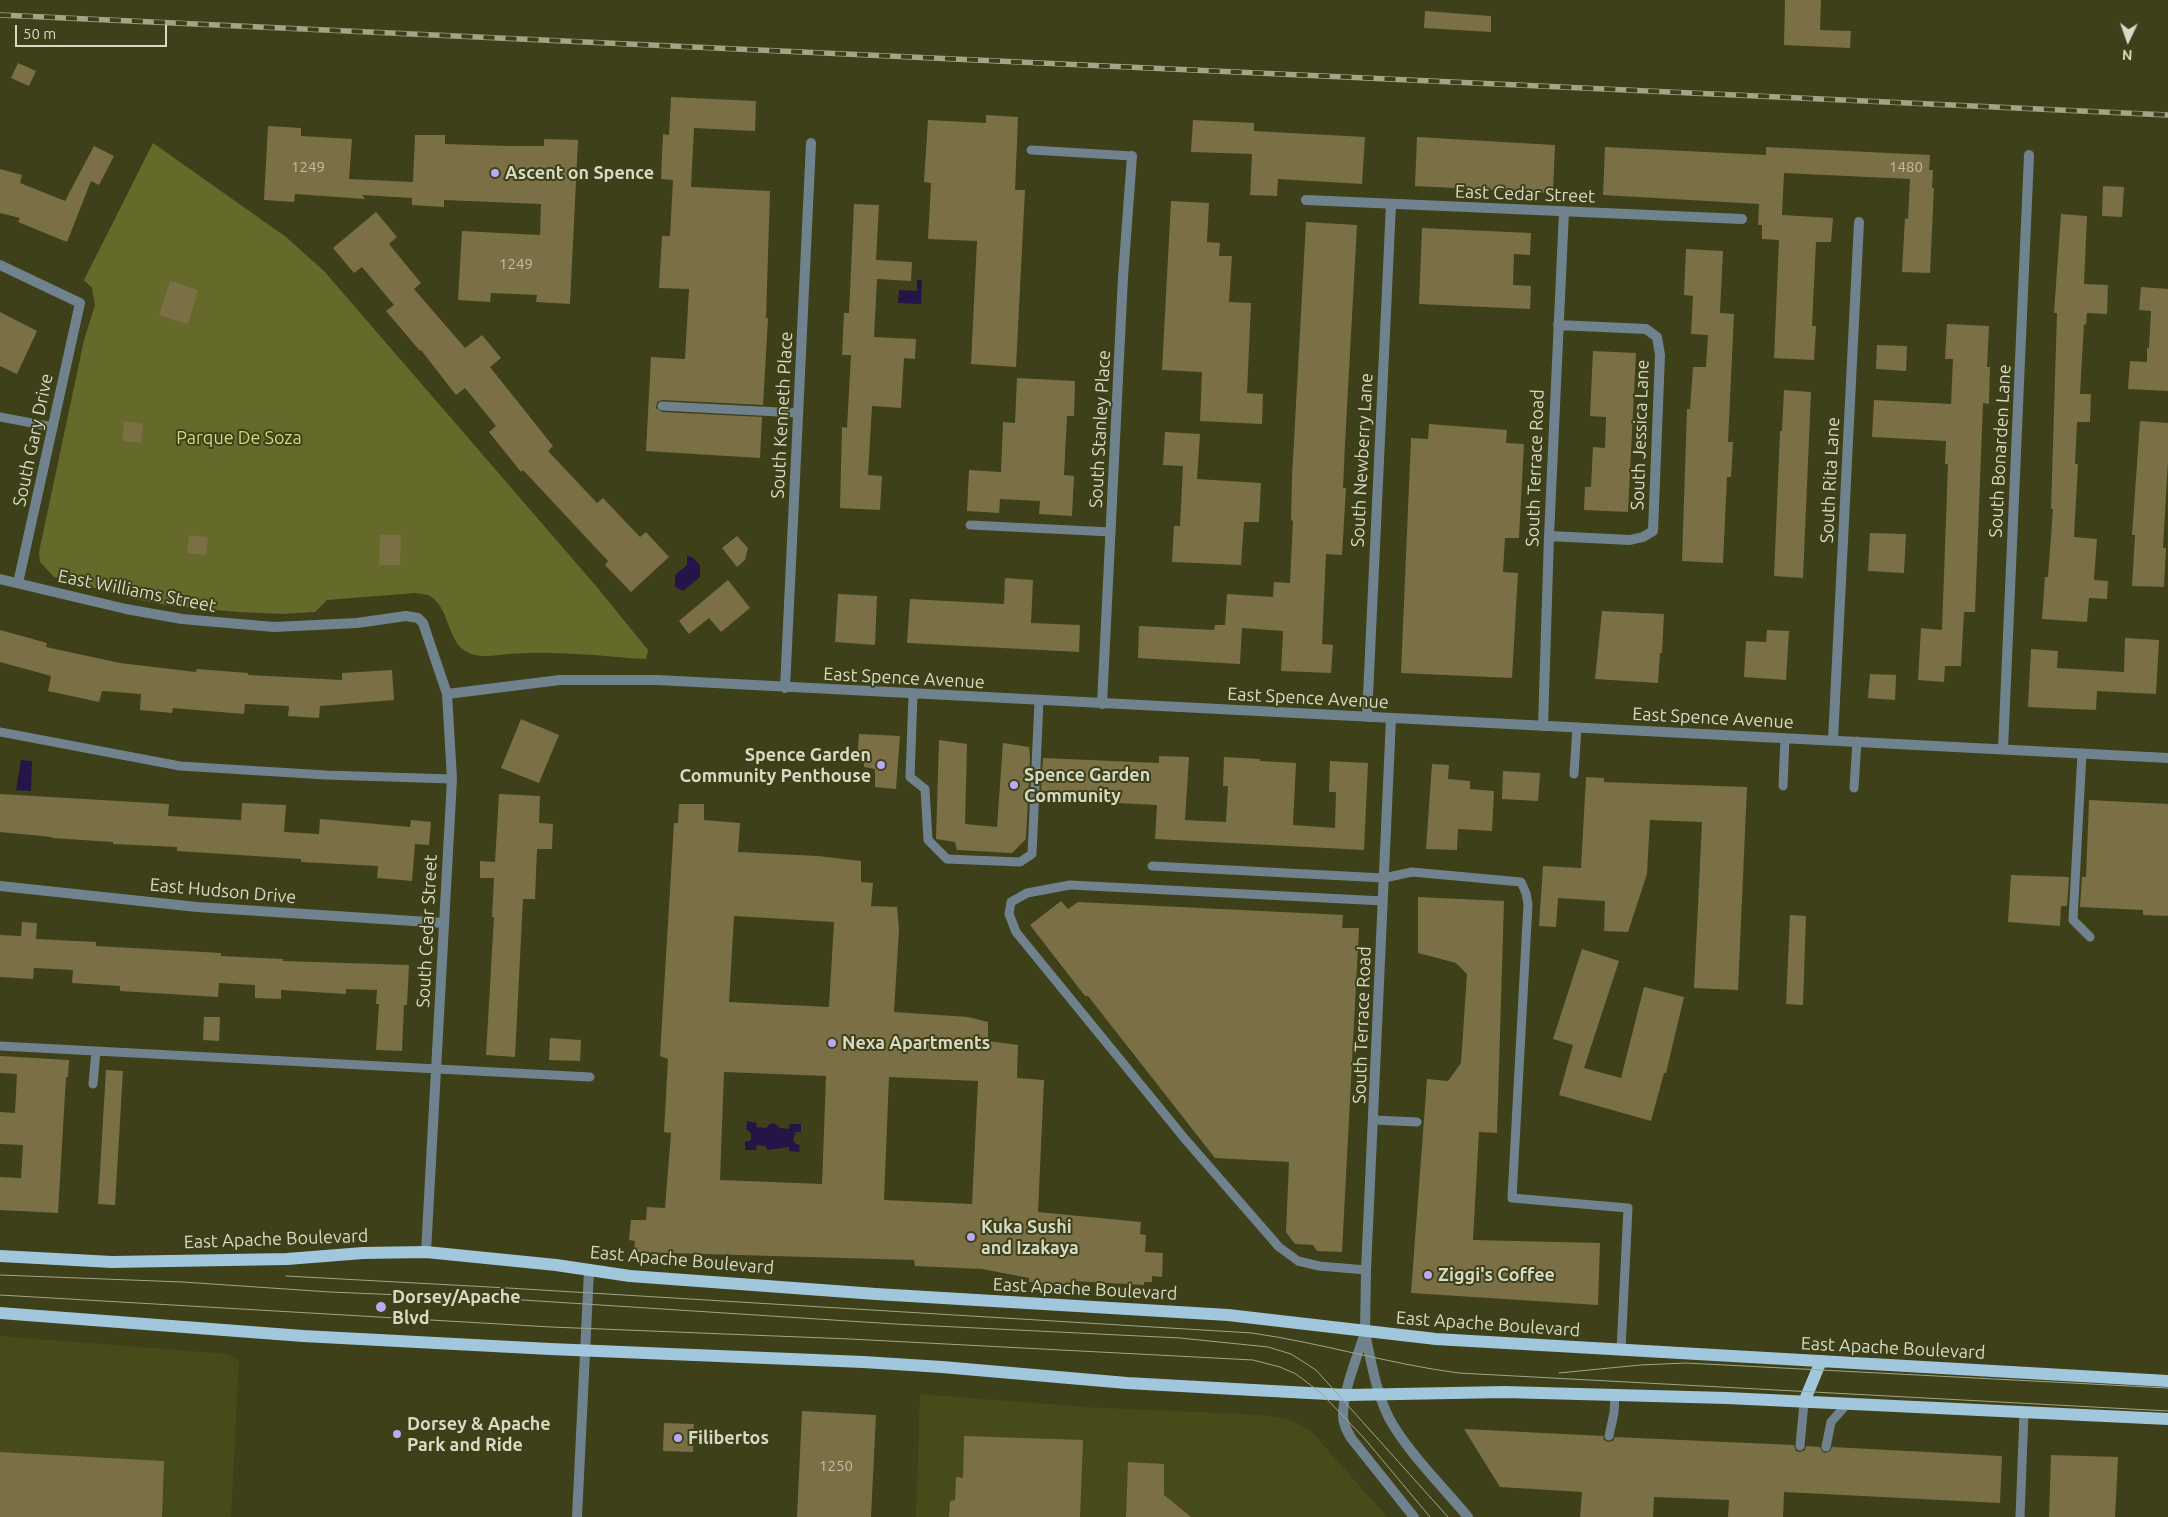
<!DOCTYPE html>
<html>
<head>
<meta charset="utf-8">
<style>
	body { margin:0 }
	#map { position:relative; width:2168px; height:1517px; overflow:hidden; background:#3d4018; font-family:Ubuntu,sans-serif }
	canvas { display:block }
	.north { position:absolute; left:2103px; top:15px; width:50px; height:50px; -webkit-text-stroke:4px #3d4018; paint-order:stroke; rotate:183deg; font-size:14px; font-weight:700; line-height:20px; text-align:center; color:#d7dac4 }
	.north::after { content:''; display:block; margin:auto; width:18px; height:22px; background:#d7dac4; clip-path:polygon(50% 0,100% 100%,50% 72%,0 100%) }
	.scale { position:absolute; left:15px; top:25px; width:152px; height:22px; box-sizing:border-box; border:2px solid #d7dac4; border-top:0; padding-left:6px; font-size:15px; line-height:18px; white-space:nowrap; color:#d7dac4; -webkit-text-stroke:4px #3d4018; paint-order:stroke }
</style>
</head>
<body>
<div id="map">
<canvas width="2168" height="1517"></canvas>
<div class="north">N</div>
<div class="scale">50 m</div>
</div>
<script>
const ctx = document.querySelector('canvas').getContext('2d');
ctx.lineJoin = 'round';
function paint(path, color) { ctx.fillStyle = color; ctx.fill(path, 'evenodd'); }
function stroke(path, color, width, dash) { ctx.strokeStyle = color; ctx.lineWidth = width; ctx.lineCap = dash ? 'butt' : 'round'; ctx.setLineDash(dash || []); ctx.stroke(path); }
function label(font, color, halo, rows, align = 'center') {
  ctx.font = font + ' Ubuntu,sans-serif'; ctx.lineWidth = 4; ctx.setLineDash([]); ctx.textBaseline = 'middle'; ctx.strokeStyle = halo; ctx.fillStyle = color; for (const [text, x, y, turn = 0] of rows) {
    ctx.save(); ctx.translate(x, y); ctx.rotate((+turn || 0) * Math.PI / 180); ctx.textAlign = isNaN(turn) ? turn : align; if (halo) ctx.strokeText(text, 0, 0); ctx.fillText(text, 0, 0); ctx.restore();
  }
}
paint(new Path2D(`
	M0 1336 191 1351 228 1354 239 1361 231 1517H0Z
	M920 1394 1084 1407 1264 1415 1285 1419 1299 1424 1311 1431 1387 1517H916Z`), '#474b19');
paint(new Path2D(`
	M153 143 286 237 324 271 596 586 648 650 646 659C600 656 554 650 509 654 496 655 479 659 467 652 447 642 450 608 430 596 426 594 419 594 415 593L327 600 315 612 281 614 239 612 173 606 135 599 54 577 40 562 39 552 84 340 95 305 92 288 84 280Z`), '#656a2b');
paint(new Path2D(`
	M917 280H922L921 304 898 303 899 290 917 291Z
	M687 556 692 557 700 565V577L683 591 675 587V575L687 565Z
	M21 760 32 761 31 791 16 790Z
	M747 1121 757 1123 756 1127 766 1128 770 1124 774 1123 780 1128 789 1129 790 1124H801V1132H796L793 1139 796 1144 800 1145 799 1152 789 1151V1147L768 1150 765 1146 757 1145 756 1150H745V1142L751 1140V1133L746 1129Z`), '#251447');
paint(new Path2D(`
	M1785 0H1821L1820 30 1851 31 1850 48 1784 45Z
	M1425 11 1491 16V32L1424 28Z
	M18 63 36 71 29 86 11 78Z
	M671 97 756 101 755 131 694 128 691 187 770 191 766 318H768L763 405 662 400 657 402 656 408 662 412 762 417 760 458 646 451 651 357 685 359 689 289 659 288 662 236H670L673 180 661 179 663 134 669 135Z
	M986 115 1018 117 1015 190H1025L1016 367 971 364 977 241 928 239 931 183 924 182 928 120 986 123Z
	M1193 120 1254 123V131L1365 137 1362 184 1278 179 1277 196 1250 195 1252 154 1191 152Z
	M268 126 301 128V136L352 139 349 179 413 182 415 135H445V144L508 146H544V139L578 140 570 304 536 302 537 295 491 293 490 302 458 300 462 231 540 235 541 204 444 200V207L412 205V198L362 195 365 199 295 194 294 202 264 200Z
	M1417 137 1555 145 1553 193 1415 186Z
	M94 146 114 156 99 185 91 181 67 242 18 222 20 218 0 213V169L22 175 20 183 65 201Z
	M1605 147 1766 155V147L1930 155 1929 170H1933L1932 188H1934L1930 273 1902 272 1905 218 1908 219 1910 179 1784 173 1782 215 1833 218 1831 242H1816L1812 326H1816L1814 360 1774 358 1779 240 1762 239V225H1758L1759 204 1603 195Z
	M2103 186 2124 187 2122 217 2102 216Z
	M1171 201 1209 203 1207 242 1220 243 1219 256H1232L1229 302 1251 303 1247 393 1263 394 1262 424 1200 421 1202 372 1162 370Z
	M854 204 879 205 876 260 912 262 911 281 877 279 874 337 916 339 915 359 904 358 901 408 872 406 868 475 882 476 880 510 840 508 842 427 847 428 851 355H842L844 313H849Z
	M376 212 397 237 389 244 421 283 414 289 465 348 482 335 501 358 490 367 553 446 548 451 597 503 603 498 640 537 646 532 669 557 631 592 605 565 608 561 523 470 521 472 489 432 496 426 465 388 456 395 421 350 420 351 386 311 394 305 362 267 354 273 333 248Z
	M2061 214 2087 216 2084 284 2108 285 2107 314 2087 313 2086 325 2084 324 2080 394H2091L2090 422H2077L2075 464H2078L2074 537 2097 539 2094 580 2108 581 2107 599 2089 598 2087 622 2042 619 2045 577H2048L2053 509H2051L2057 313H2054Z
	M1306 222 1357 225 1345 444 1343 488H1346L1342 555 1326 554 1322 644 1333 645 1331 673 1281 671 1283 631 1242 628 1240 664 1138 658 1139 626 1214 630 1215 625H1225L1227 594 1273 597 1274 582 1290 583 1293 521 1291 520 1292 477Z
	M1422 228 1531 233 1530 255 1514 254 1513 285 1531 286 1530 309 1419 304Z
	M1686 249 1723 251 1720 313 1734 314 1728 442H1733L1731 477H1727L1723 563 1682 561 1687 409H1690L1693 367H1706L1708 335 1691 334 1693 296 1684 295Z
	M170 281 198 290 188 324 159 315Z
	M2141 287 2168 289V391L2128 389 2130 361 2147 362V348H2149L2151 311 2139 310Z
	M0 312 37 331 17 374 0 366Z
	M1947 324 1989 326 1987 367H1990L1989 404 1983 403 1975 612H1964L1961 666H1945L1944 682 1918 680 1921 628 1942 630 1948 464H1945L1946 441 1872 437 1874 400 1951 404 1953 359H1945Z
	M1877 345 1907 346 1906 371 1876 369Z
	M1593 351 1636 353 1628 512 1584 510 1585 487H1591L1593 447 1605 448 1606 417 1590 416Z
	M1017 378 1075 381 1074 416H1067L1064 475 1074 476 1072 516 1039 514 1040 501 1000 499 999 513 967 511 969 470 1001 472 1003 422 1015 423Z
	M1784 390 1811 392 1803 578 1774 576 1780 431H1782Z
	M124 421 143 424 141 443 122 441Z
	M2140 421 2168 423V461L2163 548H2166L2164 587 2132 586 2135 535H2132Z
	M1429 424 1507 430 1506 443 1524 444 1519 538H1505L1503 572 1518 573 1512 678 1401 673 1411 438 1428 439Z
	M1165 432 1200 434 1197 479 1261 483 1259 522H1244L1241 565 1172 562 1174 526H1180L1183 466 1163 465Z
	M1870 533 1906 534 1904 573 1868 571Z
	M189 535 208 537 206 555 187 553Z
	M380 535H401L400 565H379Z
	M737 536 748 548 745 560 737 567 722 548Z
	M1005 578 1033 580 1031 623 1080 625 1079 652 907 643 910 599 1004 604Z
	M728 580 750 608 721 632 709 618 689 634 679 621Z
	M838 594 877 596 875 645 835 642Z
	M1602 611 1664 614 1662 653H1660L1658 683 1595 679Z
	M0 630 47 643 46 647 120 663 196 672 197 669 248 673V675L342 680V673L392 670 394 700 320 706 319 718 288 716 289 706 245 704 244 714 173 708 172 713 140 710 141 694 102 691 99 702 48 691 51 676 0 662Z
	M1767 630 1789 631 1786 680 1744 677 1746 641 1766 642Z
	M2125 638 2159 640 2156 694 2097 691 2096 710 2028 707 2031 649 2058 651 2057 668 2124 672Z
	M1870 674 1896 675 1895 700 1868 698Z
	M521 719 559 735 539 783 501 768Z
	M859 734 900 736 896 789 875 787V769L864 767V763L857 762Z
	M939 740 967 744 965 824 997 827 1003 743 1029 747 1030 758 1026 839 1012 853 957 850 955 842 936 839Z
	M1159 756 1189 757 1185 820 1226 822 1228 786H1223L1224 757 1260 759V761L1296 763 1293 825 1335 828 1336 792H1329L1330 761 1368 763 1364 850 1155 839 1157 805 1099 802V794L1041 791 1043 758 1159 763Z
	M1432 764 1449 765 1448 779 1470 781V789L1494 791 1492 831 1458 829 1457 850 1426 849Z
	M1503 771 1540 773 1538 801 1502 799Z
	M1586 777 1604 778V782L1747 787 1738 990 1694 988 1702 822 1650 820 1647 874 1628 932 1604 931 1605 901 1558 898 1556 927 1539 926 1543 866 1581 868Z
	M0 794 169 804 168 816 241 820 242 803 286 805 284 832 319 834 320 819 410 827 411 820 431 822 429 845 415 844 412 881 377 878 378 866 301 862V859L177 851V847L113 844V842L52 838V837L0 832Z
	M499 794 540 796 539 823 553 824 552 849H537L535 899H523L515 1057 486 1055 494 917H492L494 878H480V861L495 862Z
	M2089 800 2168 804V916L2143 915V910L2080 907 2082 877H2086Z
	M679 804H704V820L740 823 738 852 818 856 861 861V882L873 883 871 906 897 907 899 929 894 1012 968 1017 988 1022V1041L1018 1045 1017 1078 1044 1080 1038 1212 1141 1222 1140 1234 1146 1235 1145 1252 1163 1253 1162 1277 1152 1276V1282H1144V1285L1073 1281V1284L1029 1282V1278L982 1269 915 1266 914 1260 634 1252 635 1241 629 1240 631 1220H646L647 1207 665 1208 671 1133 664 1132 668 1059 660 1056 674 823H678ZM734 916 834 922 829 1007 729 1002ZM724 1072 826 1076 822 1184 720 1180ZM889 1077 978 1081 972 1204 884 1200Z
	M2011 875 2069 877 2067 906H2061L2060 926 2008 922Z
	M1418 897 1504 901 1497 1133 1479 1132 1473 1240 1600 1243 1598 1305 1411 1293 1427 1079 1448 1081 1461 1063 1467 974 1456 963 1418 953Z
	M1061 901 1068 909 1078 902 1343 915 1342 928H1359L1342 1252 1317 1251 1313 1245 1295 1244 1286 1232 1289 1162 1215 1158 1088 996H1085L1030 925Z
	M1790 915 1806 916 1803 1005 1786 1004Z
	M22 922 37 923 36 939 96 942V946L221 953V956L283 959V961L409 965 407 1005H404L402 1051 376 1050 379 1004H376L377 990 346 989V994L281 990V999L255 998V985L219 983 218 997 120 991V986L72 983 73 970 34 968 33 979 0 977V935L21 936Z
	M1582 949 1619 961 1584 1068 1621 1078 1644 987 1684 997 1666 1073H1664L1651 1121 1559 1095 1573 1045 1553 1039Z
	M204 1017H220L219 1041 203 1040Z
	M550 1038 581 1040 580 1061 549 1060Z
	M0 1056 69 1060 68 1077H66L58 1213 0 1210V1177L21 1178 23 1145 0 1144V1112L15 1113 17 1074 0 1073Z
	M106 1070 123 1071 115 1205 98 1204Z
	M802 1411 876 1415 871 1517H797Z
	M664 1423 694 1424 693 1452 663 1451Z
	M1464 1429 1603 1436 1604 1440 1608 1442 1613 1441 1615 1437 1794 1445 1796 1451 1800 1452 1805 1450 1806 1446 1820 1447 1822 1451 1825 1453 1830 1451 1832 1447 2002 1456 2000 1503 1784 1492 1783 1517H1728L1729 1500 1654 1497 1653 1517H1580L1582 1492 1500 1487Z
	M964 1436 1083 1440 1080 1517H949L950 1501 955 1500 956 1477 963 1478Z
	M0 1452 164 1461 162 1517H0Z
	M2051 1455 2118 1457 2115 1517H2049Z
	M1128 1462 1164 1464V1495L1191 1517H1126Z`), '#7b6f46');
stroke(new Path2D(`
	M1031 150 1132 156
	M662 406 798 413
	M0 417 53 427
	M970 525 1111 532
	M913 695 910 777 925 789 928 840 947 859 1020 862 1032 854 1039 701
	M0 732 180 766 326 775 452 779
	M2082 753 2073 920 2090 937
	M1574 774 1577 727
	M1783 786 1785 738
	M1854 788 1857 741
	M1152 866 1384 878 1412 872 1521 882 1526 893 1528 904 1512 1198 1628 1208 1621 1350
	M0 1046 590 1077
	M93 1084 96 1051
	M1374 1120 1417 1122
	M1366 1270 1319 1266 1298 1261 1279 1247 1185 1139 1016 932 1009 914 1011 902 1027 893 1070 885 1383 901
	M1609 1436 1614 1413 1615 1395
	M1800 1446 1804 1402
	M1826 1447 1831 1422 1847 1404
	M2020 1517 2024 1413`), '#70828d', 9);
stroke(new Path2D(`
	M1306 200 1742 219
	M0 265 80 303 18 583
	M1549 536 1630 540 1643 537 1653 531 1660 355 1657 337 1646 329 1558 325
	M0 579 126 609 182 619 274 627 357 623 406 616 418 618 423 623 447 694 452 779 426 1252
	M785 688 811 143
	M447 694 560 680H657L2168 758
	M1102 704 1123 277 1132 156
	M1367 717 1391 204
	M1543 726 1549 536 1564 211
	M1833 740 1859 222
	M2003 749 2029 155
	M0 886 197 907 444 923
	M1365 1333 1366 1270 1391 718`), '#70828d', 10);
stroke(new Path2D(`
	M1365 1333C1371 1361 1376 1392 1389 1418 1406 1450 1444 1488 1468 1517
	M1365 1333C1357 1357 1343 1391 1343 1416 1343 1424 1347 1431 1351 1438L1414 1517
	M577 1517 589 1271`), '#70828d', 10);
stroke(new Path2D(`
	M0 1256 112 1262 287 1259 363 1253 426 1252 556 1265 630 1276 876 1294 1228 1315 1436 1339 2168 1381
	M0 1313 303 1336 550 1349 863 1362 942 1367 1127 1383 1253 1390 1347 1395 1504 1392 1727 1398 2168 1419
	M1804 1402 1821 1361`), '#a1c7dd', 12);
stroke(new Path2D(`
	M0 1275 183 1282 330 1292 523 1300 895 1324 1180 1338 1268 1347 1291 1354 1316 1370 1448 1517
	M286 1276 508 1288 1252 1333C1322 1343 1389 1364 1459 1373L2168 1411
	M0 1295 551 1327 850 1339 1253 1360 1280 1367 1296 1374 1321 1393 1364 1438 1430 1517
	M1559 1373 1640 1365 1686 1363 2168 1388`), '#a2a588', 1);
const rail = new Path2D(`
	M0 15 2168 115`);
stroke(rail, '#a2a588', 5.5);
stroke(rail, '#3d4018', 4, [11]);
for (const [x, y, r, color] of [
	[495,173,5,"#baaaf6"],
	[881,765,5,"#baaaf6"],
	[1014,785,5,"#baaaf6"],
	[832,1043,5,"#baaaf6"],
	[971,1237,5,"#baaaf6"],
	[1428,1275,5,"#baaaf6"],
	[381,1307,6,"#baaaf6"],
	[397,1434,5,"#baaaf6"],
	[678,1438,5,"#baaaf6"]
]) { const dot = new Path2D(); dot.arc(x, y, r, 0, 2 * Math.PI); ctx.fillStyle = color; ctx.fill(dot); stroke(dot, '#3d4018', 2); }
label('15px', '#c0bfa4', null, [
	["1249",308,167],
	["1480",1906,167],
	["1249",516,264],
	["1250",836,1466]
]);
label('bold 18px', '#d7dac4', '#3d4018', [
	["Ascent on Spence",505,173],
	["Spence Garden",871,755,"right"],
	["Community Penthouse",871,776,"right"],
	["Spence Garden",1024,775],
	["Community",1024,796],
	["Nexa Apartments",842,1043],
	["Kuka Sushi",981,1227],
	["and Izakaya",981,1248],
	["Ziggi's Coffee",1438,1275],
	["Dorsey/Apache",392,1297],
	["Blvd",392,1318],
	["Dorsey & Apache",407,1424],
	["Park and Ride",407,1445],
	["Filibertos",688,1438]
], 'left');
label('18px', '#d7dac4', '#3d4018', [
	["East Cedar Street",1525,194,2],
	["South Kenneth Place",782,415,-87],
	["South Stanley Place",1100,429,-87],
	["South Jessica Lane",1640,435,-88],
	["South Gary Drive",33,440,-78],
	["South Bonarden Lane",2000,451,-87],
	["South Newberry Lane",1362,460,-87],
	["South Terrace Road",1535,468,-88],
	["South Rita Lane",1830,480,-87],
	["East Williams Street",137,591,11],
	["East Spence Avenue",904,678,3],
	["East Spence Avenue",1308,698,3],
	["East Spence Avenue",1713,718,3],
	["East Hudson Drive",223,891,5],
	["South Cedar Street",427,931,-87],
	["South Terrace Road",1362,1025,-88],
	["East Apache Boulevard",276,1239,-2],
	["East Apache Boulevard",682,1260,5],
	["East Apache Boulevard",1085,1289,3],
	["East Apache Boulevard",1488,1324,4],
	["East Apache Boulevard",1893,1348,3]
]);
label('18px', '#d2db7b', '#3d4018', [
	["Parque De Soza",239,438]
]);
</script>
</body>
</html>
